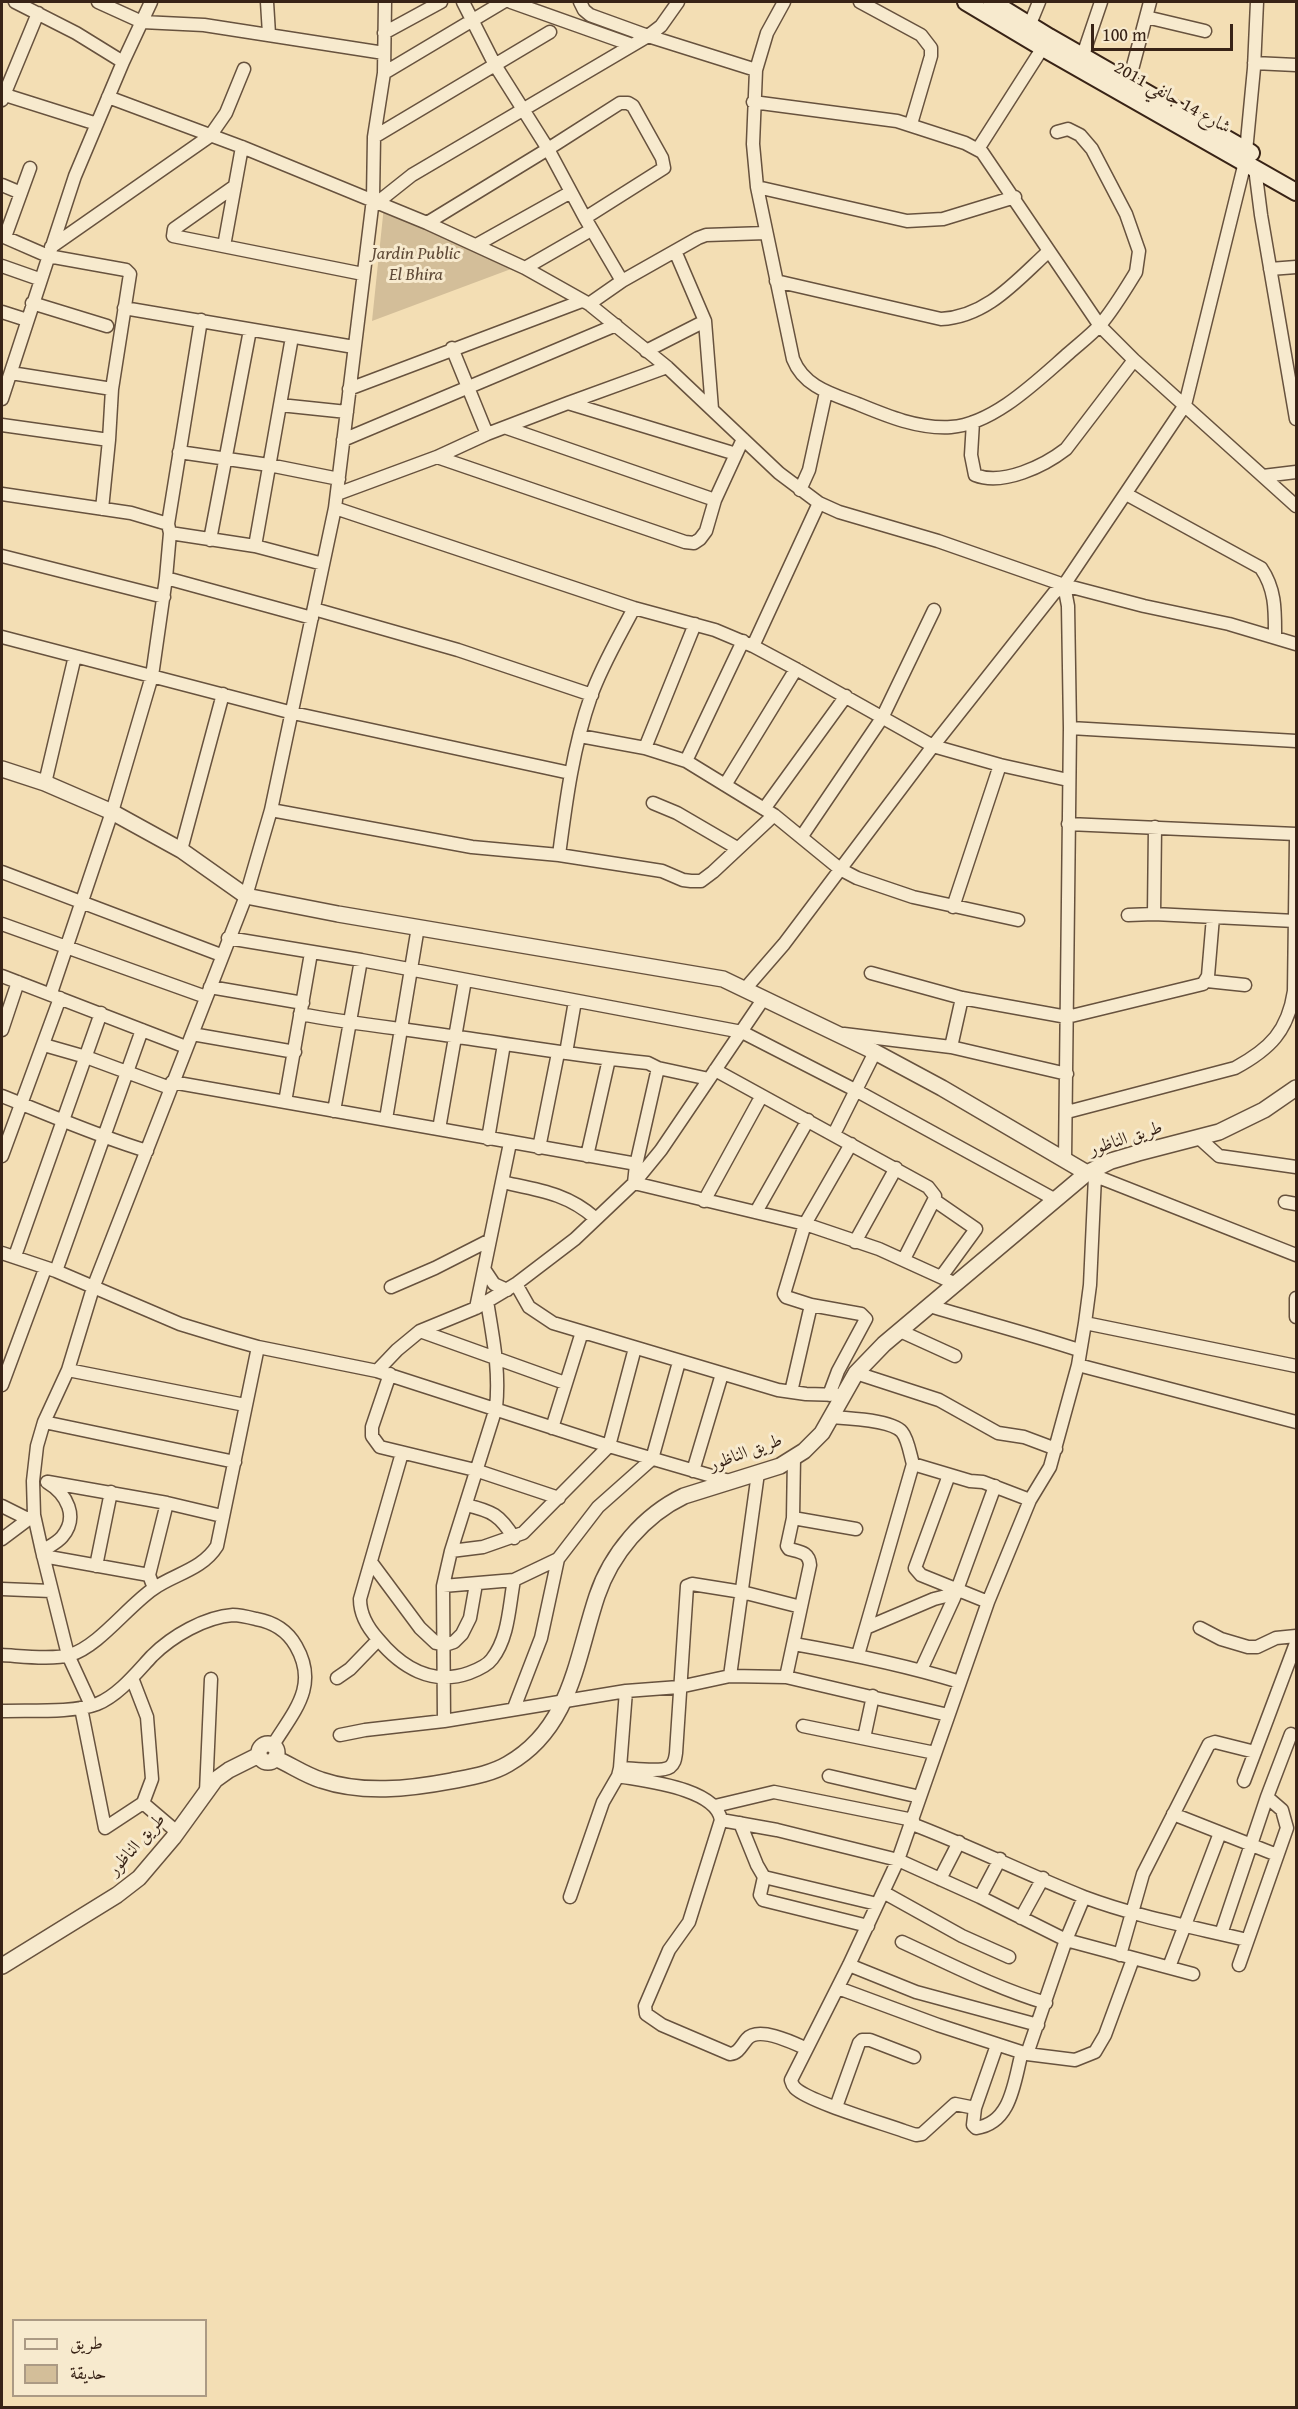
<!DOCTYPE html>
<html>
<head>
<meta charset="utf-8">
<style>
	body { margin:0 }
	#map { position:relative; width:1298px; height:2409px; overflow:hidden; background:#f3deb4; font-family:"Gentium Book Plus",Amiri,serif }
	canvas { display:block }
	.frame { position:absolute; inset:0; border:3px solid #382316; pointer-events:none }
	.legend { position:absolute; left:12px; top:2319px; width:195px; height:78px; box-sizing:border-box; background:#f7eace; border:2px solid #ab9a84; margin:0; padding:8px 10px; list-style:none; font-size:18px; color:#382316 }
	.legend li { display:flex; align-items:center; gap:12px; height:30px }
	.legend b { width:30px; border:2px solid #ab9a84 }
	.scale { position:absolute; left:1091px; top:24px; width:142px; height:27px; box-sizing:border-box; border:3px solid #382316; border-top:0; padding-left:8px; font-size:18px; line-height:21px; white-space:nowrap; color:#382316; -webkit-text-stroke:4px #f7eace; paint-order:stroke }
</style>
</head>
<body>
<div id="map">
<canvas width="1298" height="2409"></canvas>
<div class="frame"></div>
<ul class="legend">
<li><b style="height:8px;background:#f7eace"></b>طريق</li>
<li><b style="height:16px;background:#d3be99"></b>حديقة</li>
</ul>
<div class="scale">100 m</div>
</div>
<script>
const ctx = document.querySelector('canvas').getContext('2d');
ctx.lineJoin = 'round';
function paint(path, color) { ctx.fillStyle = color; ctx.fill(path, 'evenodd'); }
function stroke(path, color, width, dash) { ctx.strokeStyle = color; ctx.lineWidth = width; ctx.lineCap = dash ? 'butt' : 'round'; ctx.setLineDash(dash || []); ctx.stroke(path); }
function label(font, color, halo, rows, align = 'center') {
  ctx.font = font + ' "Gentium Book Plus",Amiri,serif'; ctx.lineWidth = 6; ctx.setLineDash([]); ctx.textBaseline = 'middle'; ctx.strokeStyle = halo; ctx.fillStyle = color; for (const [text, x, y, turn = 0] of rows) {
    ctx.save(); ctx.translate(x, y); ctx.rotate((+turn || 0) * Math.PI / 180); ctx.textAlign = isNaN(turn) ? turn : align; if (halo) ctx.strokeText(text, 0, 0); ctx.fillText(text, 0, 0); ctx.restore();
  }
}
paint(new Path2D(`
	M384 206 511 269 372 321Z`), '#d3be99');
const minor = new Path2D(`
	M15 2 76 33 123 62
	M98 2 142 22 204 25 384 53
	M267 2 269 34
	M463 2 495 65 548 149 585 218 622 281
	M511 2 632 45
	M580 2 584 10 590 15 648 36 756 70
	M784 2 767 33 756 70 753 144 757 187 793 359C804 387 832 394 858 404 887 416 918 429 951 427 994 424 1038 380 1069 353 1079 344 1091 335 1100 325 1113 310 1125 290 1136 272L1139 251 1126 214 1092 149 1080 135 1068 129 1057 132
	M860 2 921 35 931 48V56L911 124
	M1146 17 1205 31
	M1030 24 1039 2
	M384 33 441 2
	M1083 55 1101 2
	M1254 63 1296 65
	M384 73 503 2
	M1129 81 1150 2
	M2 94 97 124
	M108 97 242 147 427 223 525 268 589 304 667 367 779 473 819 503 839 512 938 541 1064 585 1144 606 1229 624 1296 644
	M2 100 38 13
	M753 102 897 121 965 143 982 152 1100 326 1134 360 1296 506
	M374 137 550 32
	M978 149 1047 41
	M1255 168 1261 215 1296 419
	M2 185 21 193
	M235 186 174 229 173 236 363 274
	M757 187 907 221 943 219 1015 197
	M378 202 412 175 648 36 661 26 678 2
	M427 223 548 149 620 103H628L633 106 662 158 664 168 585 218
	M2 236 48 256 126 270 130 274 112 389 109 440 102 509
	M5 237 30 168
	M478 244 571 192
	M224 246 242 147
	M51 247 210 136 226 113 244 69
	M675 251 705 321 712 409
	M2 266 39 279
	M525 268 591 230
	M1270 269 1296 267
	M776 281 941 319C987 317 1017 280 1049 251
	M32 303 107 326
	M589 304 622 281 698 238 706 235 766 233
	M124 308 354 347
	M2 312 27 320
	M452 348 487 434
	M646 351 705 321
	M11 373 112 389
	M349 389 582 301
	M2 399 75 176 123 62 151 2
	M568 403 736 454
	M280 405 347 412
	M973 422 971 455 975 475C1003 486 1044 466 1066 449L1134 360
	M2 425 109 440
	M507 428 715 500
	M343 440 616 325
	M179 452 269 465 339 479
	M437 457 685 542 694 543 700 539 706 531 715 500 743 439
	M1263 476 1296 472
	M800 490 809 470 826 392
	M2 494 131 513 168 524
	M337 494 437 457 487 434 568 403 667 367
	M1126 494 1261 568C1276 590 1275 611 1275 637
	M335 508 634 608 715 630 753 646 796 669 933 746 1000 765 1068 780
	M170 533 255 546 323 564
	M210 540 250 330
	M255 546 292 337
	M2 556 164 597
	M166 578 312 618
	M1064 585 1068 606 1070 728 1065 1160
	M314 609 458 650 592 695
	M2 637 293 713 570 773
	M753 646 819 503
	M1070 728 1296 741
	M580 736 645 748 686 761 774 815 840 869 857 878 913 897 1018 920
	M645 748 695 624
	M686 761 743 641
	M45 783 75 656
	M725 785 796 669
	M653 803 677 813 737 848
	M764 809 846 696
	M271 810 472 847 559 855 662 871 683 880 691 881H701L713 872 774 815
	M1068 824 1296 834
	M1155 827 1154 914 1295 921
	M802 836 882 718 934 610
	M181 850 223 694
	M559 855C566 801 573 747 591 696 602 665 619 637 634 608
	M2 872 221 955
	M953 907 1000 765
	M1128 915 1154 914
	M2 924 206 997
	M228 938 361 960 742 1032 857 1091 1054 1199
	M871 973 962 998 1067 1017 1203 984 1208 976 1213 917
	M2 976 186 1047
	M1207 981 1245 985
	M210 987 303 1003
	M745 989 784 944 933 746 1054 593 1064 585 1185 405 1245 162 1254 68 1257 2
	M51 993 112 812 152 676 166 578 170 533 168 524 201 320
	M300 1014C353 1024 406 1029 458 1037 522 1046 584 1057 648 1063L658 1068 709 1079
	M2 1030 18 982
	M192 1034 295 1052
	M844 1034 951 1047 1067 1074
	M44 1045 86 1057 170 1088
	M951 1047 962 998
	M566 1053 575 1001
	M715 1070 928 1187 935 1196 934 1200 904 1259
	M172 1082 631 1163 636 1165 634 1183 805 1224 879 1249 956 1284
	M2 1096C50 1115 97 1136 147 1151
	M285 1102 311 953
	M334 1111 361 960
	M1067 1112 1235 1068C1270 1049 1288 1031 1294 991L1296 839
	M386 1119 418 927
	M439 1129 465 980
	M834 1134 875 1052
	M1199 1138 1219 1156 1296 1167
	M488 1139 504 1044
	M539 1148 558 1053
	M2 1156 60 998
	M587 1156 609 1059
	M636 1165 658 1068
	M1088 1173 1296 1255
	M502 1182C538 1190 567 1193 595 1218
	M934 1200 976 1229 941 1277
	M704 1201 761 1097
	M1285 1202 1296 1204
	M756 1212 808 1120
	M855 1242 896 1168
	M2 1253 56 1271 180 1324 226 1338 258 1347 377 1371 609 1446 729 1481
	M15 1256 101 1013
	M484 1269 494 1284 507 1290
	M56 1271 142 1030
	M516 1284 529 1307 553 1323 778 1390 806 1394 842 1395
	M391 1287 435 1268 490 1240
	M1296 1298V1317
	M811 1305 861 1314 866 1319 838 1371 829 1395
	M930 1306C980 1321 1030 1334 1079 1350
	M476 1308 510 1143
	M1085 1323 1296 1366
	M420 1331 565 1383
	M900 1331 955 1356
	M1078 1365 1296 1422
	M68 1370 245 1405
	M377 1371 397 1350 420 1331 476 1308 516 1284 575 1239 634 1183 661 1150 764 998
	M856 1373 939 1400 998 1433 1024 1437 1056 1449
	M390 1374 372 1427V1436L380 1447 475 1470 559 1498
	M2 1385 45 1269
	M791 1392 811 1305 786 1297 784 1294 805 1224 851 1144
	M831 1417C847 1418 892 1420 902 1432 908 1439 910 1454 913 1464L858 1655
	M44 1422 235 1462
	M552 1428 582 1332
	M402 1453 360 1599C360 1615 367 1627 378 1639 401 1667 432 1686 469 1673 477 1670 487 1666 492 1659 509 1637 509 1606 514 1580
	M913 1464 970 1481 983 1482 1030 1500
	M693 1471 722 1374
	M949 1475 915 1568 921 1575 988 1602
	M48 1482 167 1503 222 1516
	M466 1505C492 1511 500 1515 514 1538
	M2 1506 28 1519
	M793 1518 856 1529
	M2 1539 34 1515
	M42 1551C48 1547 57 1543 62 1537 79 1517 67 1494 47 1482
	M451 1551 483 1547 523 1533 609 1446 635 1348
	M43 1556 149 1575
	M371 1562 420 1628 436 1643 445 1645 454 1642 462 1634 470 1618 476 1584
	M96 1566 111 1492
	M152 1583 149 1575 167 1503
	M443 1586 514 1580 558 1559 598 1507 652 1459 679 1362
	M2 1589 51 1591
	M868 1627 934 1599 946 1596 953 1600
	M1200 1628 1221 1639 1248 1647H1257L1276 1638 1296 1636
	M794 1644C851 1654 905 1665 960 1682
	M2 1655C21 1656 52 1660 70 1655 99 1646 127 1607 153 1589 174 1574 202 1570 217 1546L258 1347
	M921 1670 954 1598 995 1486
	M730 1676 758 1473
	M786 1677 810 1565C809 1552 800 1552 789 1549L787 1546 793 1518 794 1457
	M337 1678 350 1669 378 1640
	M626 1691 620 1768C631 1768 661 1773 670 1767 675 1763 675 1759 676 1753L687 1586 692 1584 742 1592 801 1607
	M91 1705 68 1655 42 1551 34 1515 33 1481 37 1446 44 1422 68 1370 93 1288 246 896 271 810 335 508 373 199 374 137 384 73 385 2
	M81 1708 105 1828 143 1803 152 1779 147 1717 132 1678
	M514 1708 541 1638 558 1559
	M2 1711C28 1710 74 1713 97 1704 119 1695 137 1672 152 1656 172 1636 205 1617 233 1615 240 1615 248 1617 256 1619 273 1622 287 1630 296 1646 319 1686 294 1711 273 1745
	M444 1721 443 1586 451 1551 496 1408C500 1370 493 1339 487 1301
	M803 1726 935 1753
	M340 1735 365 1730 444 1721 626 1691 679 1687 730 1676 786 1677 948 1715
	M864 1738 873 1696
	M620 1768 618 1776C644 1781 716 1788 721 1820L689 1922 669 1950 645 2006 646 2014 662 2025 730 2054C739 2053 741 2046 747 2039 758 2026 792 2042 805 2048
	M829 1776 920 1797
	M1244 1781 1296 1643
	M206 1792 211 1679
	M143 1803 177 1832
	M715 1806 774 1792 913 1820
	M1173 1814 1277 1855
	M721 1820 777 1830 898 1860 980 1897 1066 1940 1193 1974
	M740 1823 757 1865 764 1877 760 1895 763 1900 868 1926
	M912 1824C970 1846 1026 1874 1084 1897 1137 1917 1193 1927 1247 1940
	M764 1877 877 1904
	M940 1879 959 1842
	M883 1892 962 1936 1009 1957
	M570 1897 603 1802 618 1776
	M980 1897 1000 1859
	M1021 1918 1043 1878
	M1221 1934 1267 1797 1291 1734
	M902 1942C950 1964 996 1988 1046 2003
	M1120 1955 1143 1874 1209 1744 1215 1742 1255 1752
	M849 1965 916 1992 1038 2025
	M1239 1965 1287 1828 1282 1810 1267 1797
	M1169 1967 1220 1833
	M838 1988 938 2025 1027 2054 1066 1940 1084 1897
	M997 2045 975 2108 955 2104 922 2134 916 2135 904 2131C882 2123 809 2102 795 2088 792 2085 792 2084 791 2080L849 1965 898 1860 988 1602 1030 1500 1050 1467 1078 1365 1085 1323 1090 1285 1095 1176
	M1027 2054 1075 2060 1095 2052 1105 2035 1133 1959
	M836 2107 859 2043 862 2040H870L914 2057
	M975 2108 973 2125 976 2128C1012 2123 1014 2081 1022 2052`);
const tertiary = new Path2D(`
	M2 769 45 783 112 812 181 850 246 896 338 914 723 979 875 1052 942 1088 1087 1173
	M259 1753a9 9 0 1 1 18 0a9 9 0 1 1-18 0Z
	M275 1758C291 1765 305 1775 321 1780 362 1794 409 1789 451 1781 471 1777 491 1774 508 1764 571 1728 576 1659 597 1596 611 1554 644 1515 684 1496L780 1466 804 1451 822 1433 856 1373 884 1344 1087 1173 1111 1161 1138 1153 1219 1132 1264 1110 1296 1088
	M2 1966 117 1895 139 1878 173 1838 215 1780 229 1770 259 1755`);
const secondary = new Path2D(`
	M966 2 1043 48 1296 192
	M992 2 1049 37 1251 153`);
stroke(minor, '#67523e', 15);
stroke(tertiary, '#67523e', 18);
stroke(secondary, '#382316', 20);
stroke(minor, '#f7eace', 12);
stroke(tertiary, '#f7eace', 15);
stroke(secondary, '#f7eace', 16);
label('18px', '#382316', '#f7eace', [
	["شارع 14 جانفي 2011",1172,98,29],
	["طريق الناظور",1126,1139,-18],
	["طريق الناظور",746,1453,-20],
	["طريق الناظور",137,1845,-48]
]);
label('italic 18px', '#5f4a37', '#f7eace', [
	["Jardin Public",416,254],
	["El Bhira",416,275]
]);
</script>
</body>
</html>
